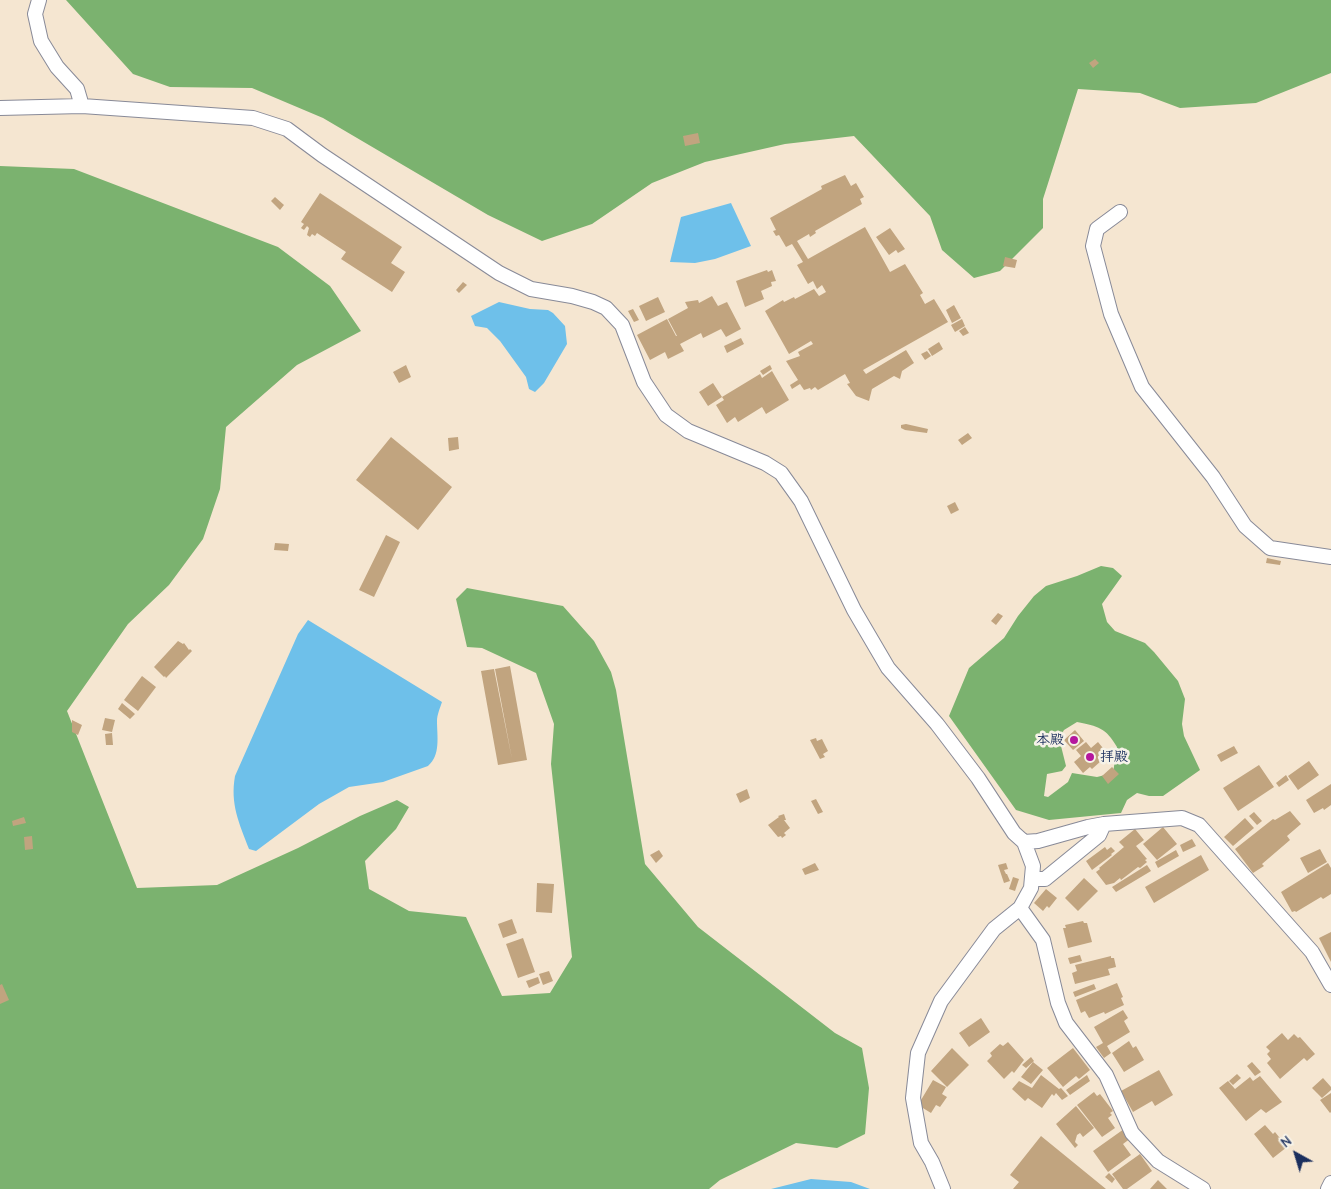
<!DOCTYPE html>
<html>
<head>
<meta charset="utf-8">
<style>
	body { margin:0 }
	#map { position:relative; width:1331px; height:1189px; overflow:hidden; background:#f5e6d1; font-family:"Comic Neue",sans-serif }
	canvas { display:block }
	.north { position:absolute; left:1271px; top:1129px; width:50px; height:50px; -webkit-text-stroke:4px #f7f3e8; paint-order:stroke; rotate:321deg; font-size:14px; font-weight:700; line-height:20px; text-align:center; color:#1b2f5e }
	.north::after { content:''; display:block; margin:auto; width:18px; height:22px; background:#1b2f5e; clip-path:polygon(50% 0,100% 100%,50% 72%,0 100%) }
</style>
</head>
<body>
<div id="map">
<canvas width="1331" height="1189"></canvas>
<div class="north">N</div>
</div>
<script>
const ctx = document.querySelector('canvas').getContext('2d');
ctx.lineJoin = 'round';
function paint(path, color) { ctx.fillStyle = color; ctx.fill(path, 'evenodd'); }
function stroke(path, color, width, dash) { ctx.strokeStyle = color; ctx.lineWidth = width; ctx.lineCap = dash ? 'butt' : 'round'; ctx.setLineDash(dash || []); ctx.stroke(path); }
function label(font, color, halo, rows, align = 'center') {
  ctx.font = font + ' "Comic Neue","Klee One",sans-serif'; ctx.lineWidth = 5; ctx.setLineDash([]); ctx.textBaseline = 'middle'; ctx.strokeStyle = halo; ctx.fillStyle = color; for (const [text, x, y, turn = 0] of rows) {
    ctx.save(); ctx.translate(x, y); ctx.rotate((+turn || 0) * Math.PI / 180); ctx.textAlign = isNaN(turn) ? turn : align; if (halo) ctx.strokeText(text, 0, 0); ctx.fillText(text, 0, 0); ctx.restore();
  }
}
paint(new Path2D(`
	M66 0H1331V73L1256 103 1180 108 1140 93 1078 89 1043 199V228L1000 271 974 278 942 250 930 216 854 136 785 144 705 162 652 183 592 224 542 241 488 215 323 118 252 88 170 87 133 74Z
	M0 166 74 169 278 247 330 286 361 331 297 365 226 427 220 489 203 539 169 585 128 624 67 711 137 888 217 885 298 848 360 816 397 800 409 807 396 829 365 861 369 889 409 911 466 917 502 996 550 993 572 957 551 764 554 724 536 673 482 648 467 647 456 599 467 588 563 606 594 641 611 672 616 690 645 864 698 927 835 1033 862 1048 869 1088 865 1134 837 1148 796 1143 720 1180 709 1189H0Z
	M1101 566 1113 568 1122 576 1102 604 1107 622 1115 631 1145 643 1154 652 1178 681 1185 699 1182 724 1184 736 1200 770 1163 796H1149L1137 793 1127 800 1121 813 1049 820 1016 810 949 716 969 668 1004 638 1018 616 1034 596 1046 586 1077 576ZM1077 722C1098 726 1106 728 1117 747L1113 773 1097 777 1072 773 1068 782 1048 797 1044 796 1047 774 1062 771 1066 766 1059 738 1064 730Z`), '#7bb26f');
paint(new Path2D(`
	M731 203 751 246 715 259 695 263 670 262 681 217Z
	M499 302 530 309 548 310 553 313 565 326 567 344 544 383 535 392 529 389 526 377 500 341 487 328 475 326 471 316Z
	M308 620 442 702C440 708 437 715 437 721 437 736 441 755 428 766L383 782 349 787 319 804 256 851 249 849C239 823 230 804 235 776L298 634Z
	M811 1179 851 1182 870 1189H771Z`), '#6ec0ea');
paint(new Path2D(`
	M1095 59 1099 63 1093 68 1089 63Z
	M698 133 700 143 685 146 683 136Z
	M845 175 851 186 856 183 864 197 860 199 862 204 815 231 816 233 810 237 809 234 797 241 808 259 865 227 890 272 905 264 923 293 920 295 925 304 934 299 948 322 863 370 866 374 906 350 914 363 902 371 900 379 894 376 872 389 869 401 856 396 847 384 850 383 845 374 818 390 815 387 811 390 810 388 804 390 800 384 792 389 790 385 798 380 786 361 800 356 798 352 813 344 811 341 789 354 765 311 783 300 784 302 794 297 795 299 814 289 819 296 826 292 822 285 817 289 813 281 808 284 797 265 803 262 792 244 786 247 779 235 776 236 773 231 776 230 770 218 822 189 821 186Z
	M320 193 402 247 391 263 405 272 392 292 341 259 346 252 317 233 315 236 312 234 310 237 307 235 309 228 307 226 304 230 301 228 304 224 301 222Z
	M275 197 284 205 280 210 271 201Z
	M890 228 905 249 898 253 896 250 889 255 876 237Z
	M1005 257 1017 260 1015 268 1003 266Z
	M767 270 768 272 772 270 776 281 771 282 772 286 761 291 764 299 745 307 736 281Z
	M463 282 467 285 459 293 456 290Z
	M712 296 718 306 727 302 741 329 726 337 721 329 703 338 701 333 680 344 684 351 668 359 665 352 650 360 637 335 667 319 676 336H677L668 319 688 308 685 302 698 300 699 303Z
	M658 297 665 312 646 321 639 306Z
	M954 305 961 318 952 323 946 310Z
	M633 309 639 320 634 322 628 311Z
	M962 319 965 326 955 332 951 325Z
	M965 327 969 333 963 336 959 331Z
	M741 338 744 344 727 353 724 346Z
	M939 342 943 349 932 356 928 349Z
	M927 351 931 356 925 360 921 354Z
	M406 365 411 377 399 383 393 372Z
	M770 365 772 369 763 375 760 371Z
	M772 371 789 400 766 414 762 407 738 422 735 417 727 423 716 405 724 400 722 397 760 374 762 378Z
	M713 383 722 397 708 406 699 392Z
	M901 425 906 424 928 429 927 433 905 430 901 428Z
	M968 433 972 438 962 445 958 440Z
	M391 437 452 487 418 530 356 480Z
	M458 437 459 449 449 451 448 438Z
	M955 502 959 510 951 514 947 506Z
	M386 535 400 542 374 597 359 590Z
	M275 543 289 544 288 551 274 550Z
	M1267 558 1281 561 1280 565 1266 563Z
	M998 613 1003 616 996 625 991 621Z
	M178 641 183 644 184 643 189 650 190 649 192 651 166 678 165 676 164 677 154 667Z
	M510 666 527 760 498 765 481 671 494 669 512 759 495 669Z
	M142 676 156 687 138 711 124 700Z
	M122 703 135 714 130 719 118 709Z
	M105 718 115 720 112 732 102 730Z
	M72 720 82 725 78 735 72 732Z
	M1075 730 1084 741 1073 750 1064 740Z
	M112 733 113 745H106L105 734Z
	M816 738 817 741 822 739 828 751 823 754 825 757 820 759 810 740Z
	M1086 742 1091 748 1098 742 1107 753 1100 759 1101 761 1092 769 1090 767 1083 773 1074 762 1081 756 1076 750Z
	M1234 746 1238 753 1221 762 1217 755Z
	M1309 761 1319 775 1298 790 1288 776Z
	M1259 765 1274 787 1238 811 1223 788Z
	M1112 767 1119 774 1108 784 1102 776Z
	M1286 775 1289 780 1279 787 1276 783Z
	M1331 784V805L1324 810 1323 808 1314 813 1306 800Z
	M747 789 750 798 740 803 736 794Z
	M816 799 823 812 818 814 811 801Z
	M1290 811 1301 824 1287 836 1290 840 1262 864 1264 866 1253 873 1235 849 1273 819 1275 820Z
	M1254 812 1262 821 1257 825 1249 816Z
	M784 814 786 820H784L790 828 784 833 786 835 782 838 781 836 778 837 768 825 779 817 778 816Z
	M24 817 26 823 13 826 12 821Z
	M1245 818 1254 828 1233 846 1224 837Z
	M1163 827 1177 844 1157 860 1143 844Z
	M1135 829 1144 840 1136 846 1147 859 1145 860 1147 862 1140 868 1138 867 1121 880 1120 878 1114 883 1106 885 1096 872 1100 869 1099 868 1124 847 1119 842Z
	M32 836 33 849 25 850 24 837Z
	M1192 839 1196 846 1183 852 1180 845Z
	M1105 847 1107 850 1111 847 1115 851 1111 854 1112 855 1092 870 1086 861Z
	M1320 849 1327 862 1308 873 1300 858Z
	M659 850 663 856 656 863 650 855Z
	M1176 850 1179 856 1158 868 1155 862Z
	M1201 855 1209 870 1154 903 1145 887Z
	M815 863 819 870 805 875 802 869Z
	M1006 863 1008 869 1004 870 1006 874H1007L1010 881 1004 883 998 865Z
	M1328 863 1331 868V894L1323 899 1321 897 1296 912 1295 911 1292 912 1281 892Z
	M1147 865 1151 871 1116 892 1112 887Z
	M1013 877 1019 879 1015 891 1009 889Z
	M1084 878 1098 891 1078 911 1065 898Z
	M537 883 554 884 552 913 536 912Z
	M1046 889 1057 898 1049 908 1047 906 1043 911 1034 903Z
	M512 919 517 933 503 938 498 924Z
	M1083 921 1084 923H1087L1092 942 1068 948 1063 928H1066L1065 925Z
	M1331 932V962L1319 938Z
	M523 938 535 972 518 978 506 944Z
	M1080 955 1082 961 1070 964 1068 958Z
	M1111 956V958H1114L1116 967 1108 969 1110 975 1075 984 1072 973 1077 971 1075 965Z
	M549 971 553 981 543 985 539 974Z
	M538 977 540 983 529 988 526 981Z
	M1117 983 1123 997 1121 998 1124 1005 1105 1014 1104 1012 1089 1018 1085 1011 1081 1013 1076 1000Z
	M2 984 9 1000 0 1004V985Z
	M1094 984 1096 989 1075 997 1073 992Z
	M1123 1010 1128 1018 1124 1021 1130 1032 1107 1046 1111 1053 1104 1058 1096 1047 1103 1043 1094 1027Z
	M981 1018 990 1032 969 1047 959 1033Z
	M1282 1033 1288 1040 1294 1034 1298 1038 1300 1037 1315 1054 1307 1061 1304 1058 1280 1079 1267 1063 1271 1059 1267 1054 1270 1051 1266 1047Z
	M1129 1041 1133 1048 1136 1046 1144 1060 1124 1072 1112 1053Z
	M1008 1042 1024 1060 1014 1073 1012 1071 1004 1079 987 1061 992 1056 990 1053 1000 1044 1003 1046Z
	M952 1048 969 1065 947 1087 931 1071Z
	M1073 1048 1090 1070 1079 1079 1076 1076 1063 1087 1047 1068Z
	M1031 1057 1034 1061 1026 1068 1022 1065Z
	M1033 1062 1043 1070 1031 1084 1021 1077Z
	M1252 1062 1261 1072 1255 1076 1247 1066Z
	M1159 1070 1173 1095 1155 1106 1152 1101 1133 1112 1121 1091Z
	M1237 1074 1241 1078 1233 1085 1229 1081Z
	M1041 1075 1059 1089 1061 1088 1068 1096 1062 1100 1056 1093 1054 1096 1052 1094 1042 1108 1028 1098 1025 1101 1012 1089 1019 1081 1032 1088Z
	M1087 1075 1090 1081 1070 1095 1066 1090Z
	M1260 1076 1282 1102 1266 1113 1261 1109 1246 1121 1219 1088 1228 1081 1235 1089 1250 1077 1253 1081Z
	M1323 1078 1331 1087V1090L1322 1098 1312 1088Z
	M933 1080 946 1087 942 1094 947 1097 940 1107 936 1105 931 1113 918 1105Z
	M1094 1092 1097 1096 1100 1094 1113 1111 1110 1113 1112 1115 1108 1118 1115 1128 1102 1137 1077 1105Z
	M1331 1093V1112L1330 1113 1320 1100Z
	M1076 1106 1094 1128 1083 1137 1080 1133 1077 1135 1075 1142 1078 1145 1075 1148 1056 1124Z
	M1265 1125 1273 1134 1275 1132 1287 1147 1273 1158 1254 1134Z
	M1124 1129 1131 1138 1123 1144 1131 1155 1108 1172 1093 1151Z
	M1041 1136 1106 1189H1013L1019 1182 1010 1175Z
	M1140 1154 1152 1171 1127 1189H1123L1112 1174Z
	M1109 1173 1115 1179 1112 1183 1105 1177Z
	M1158 1180 1167 1189H1150Z`), '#c1a47f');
const street = new Path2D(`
	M39 0 35 14 41 41 57 67 77 89 82 106
	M0 108 82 106 253 118 287 129 322 155 499 273 531 289 572 296 593 302 606 308 622 325 644 382 666 415 688 431 765 463 781 473 801 501 854 610 888 668 937 724 978 778 1014 833 1024 842 1033 866 1031 888 1020 908 994 929 941 1001 918 1053 913 1098 921 1143 932 1162 943 1189
	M1120 212 1097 229 1093 246 1111 314 1142 387 1213 477 1245 526 1270 548 1331 557
	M1024 842 1038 841 1088 827 1104 824 1182 818 1199 825 1312 952 1331 985
	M1032 879H1045L1099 835 1104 824
	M1020 908 1043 940 1058 1003 1066 1023 1106 1075 1132 1133 1158 1161 1203 1189
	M1328 1189 1331 1183`);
stroke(street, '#888a98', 16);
stroke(street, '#fff', 14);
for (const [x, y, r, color] of [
	[1074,740,5,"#b5179e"],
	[1090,757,5,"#b5179e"]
]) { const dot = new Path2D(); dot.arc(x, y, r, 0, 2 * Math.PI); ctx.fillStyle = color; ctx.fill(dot); stroke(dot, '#f7f3e8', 2); }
label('bold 14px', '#1b2f5e', '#f7f3e8', [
	["本殿",1064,740],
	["拝殿",1100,757,"left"]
], 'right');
</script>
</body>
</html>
